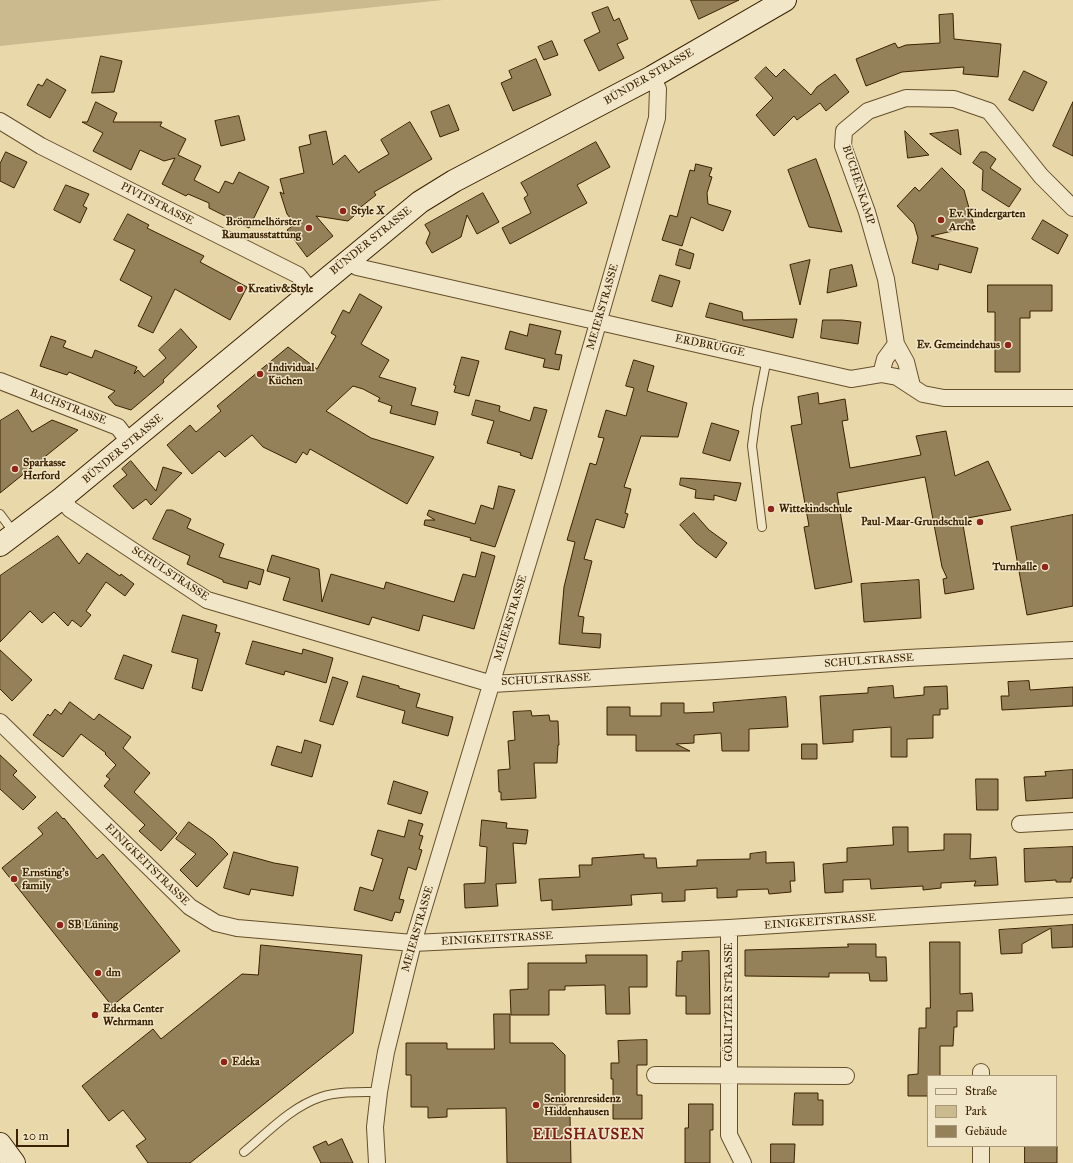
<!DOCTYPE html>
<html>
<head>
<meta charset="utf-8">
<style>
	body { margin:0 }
	#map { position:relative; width:1073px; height:1163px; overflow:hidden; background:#e9d9aa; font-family:"IM FELL Great Primer",serif }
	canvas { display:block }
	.legend { position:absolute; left:927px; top:1075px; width:130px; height:72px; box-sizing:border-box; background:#f1e6c8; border:1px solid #a89778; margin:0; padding:5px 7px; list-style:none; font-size:12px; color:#3a2101 }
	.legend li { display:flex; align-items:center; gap:8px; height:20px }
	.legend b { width:20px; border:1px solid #a89778 }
	.scale { position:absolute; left:16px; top:1129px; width:53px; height:18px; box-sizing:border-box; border:2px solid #3a2101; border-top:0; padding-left:5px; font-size:12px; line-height:14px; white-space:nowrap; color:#3a2101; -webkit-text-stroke:3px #f1e6c8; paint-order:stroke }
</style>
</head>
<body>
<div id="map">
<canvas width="1073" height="1163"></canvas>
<ul class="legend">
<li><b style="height:5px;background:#f1e6c8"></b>Straße</li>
<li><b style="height:11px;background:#cbba8d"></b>Park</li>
<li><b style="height:11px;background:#958159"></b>Gebäude</li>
</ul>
<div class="scale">20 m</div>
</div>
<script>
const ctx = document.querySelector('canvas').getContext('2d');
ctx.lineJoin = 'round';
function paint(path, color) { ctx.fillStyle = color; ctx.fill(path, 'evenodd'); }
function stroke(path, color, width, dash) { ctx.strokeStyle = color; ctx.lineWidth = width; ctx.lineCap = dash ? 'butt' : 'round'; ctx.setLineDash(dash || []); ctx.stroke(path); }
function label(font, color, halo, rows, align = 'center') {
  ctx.font = font + ' "IM FELL Great Primer",serif'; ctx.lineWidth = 3; ctx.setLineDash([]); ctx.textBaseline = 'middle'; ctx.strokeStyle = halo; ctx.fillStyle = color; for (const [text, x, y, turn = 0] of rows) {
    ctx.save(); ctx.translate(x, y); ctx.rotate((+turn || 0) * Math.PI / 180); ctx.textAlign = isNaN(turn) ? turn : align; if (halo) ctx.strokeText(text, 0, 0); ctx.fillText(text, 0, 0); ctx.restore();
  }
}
paint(new Path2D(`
	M0 0H443L0 46Z`), '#cbba8d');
const building = new Path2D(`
	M691 0H739L699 19Z
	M608 7 614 21 619 18 628 39 617 44 624 58 599 71 584 40 600 32 592 13Z
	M953 14 954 39 1001 44 998 77 963 74 964 67 902 72 866 86 856 59 895 43 898 48 906 45 940 43 939 15Z
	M552 41 558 55 544 60 538 47Z
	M101 56 122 61 114 92 92 93Z
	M536 59 551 95 513 111 501 83 512 78 509 71Z
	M766 67 776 77 784 69 811 95 817 87 835 74 849 92 826 111 820 103 797 120 794 116 774 136 756 115 773 98 755 78Z
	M1024 71 1047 82 1033 111 1009 100Z
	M47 79 66 90 50 118 27 105 38 84 42 86Z
	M96 102 117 113 113 122H162L160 126 186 139 178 155 201 166 194 180 219 193 225 181 233 184 239 172 269 187 249 228 209 208V203L188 194 186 196 162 184 175 158 164 161 140 150 131 170 93 151 103 133 82 122H87Z
	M1073 102V156L1053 146Z
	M449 105 459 130 440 137 431 112Z
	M239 116 245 140 221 146 215 121Z
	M410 122 432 159 374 192 376 195 357 210 355 215 348 221 316 216 333 236 307 257 287 230 295 224 287 214 280 192 284 194 280 179 304 173 299 147 311 144 309 135 326 131 333 165 345 155 359 173 360 171 389 154 381 140Z
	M958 130 961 155 930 134Z
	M905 131 929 155 908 158Z
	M596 142 610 167 577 185 587 203 510 244 502 228 531 213 524 198 528 195 521 183Z
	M6 152 27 162 14 188 0 181V164Z
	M981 152H986L996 159 990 168 1021 189 1009 207 982 190 983 170 973 163Z
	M816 159 829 194 842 232 809 227 788 170Z
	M696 164 712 168 709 176 712 177 707 193 708 204 731 211 723 231 691 217 682 246 662 240 670 215 677 217 690 170 694 171Z
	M942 168 964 190 974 226 931 236 978 248 971 273 939 264 938 270 912 263 918 238 914 224 897 206 915 187 919 191Z
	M66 185 89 194 83 206 87 208 80 223 54 210Z
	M483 193 499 222 477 234 467 215 461 237 432 253 426 243 430 233 425 225Z
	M128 214 149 225 147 228 204 256 200 262 247 287 230 320 175 289 153 333 138 326 152 297 120 280 135 250 114 240Z
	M1043 220 1068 235 1058 254 1032 239Z
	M680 249 694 254 690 269 676 265Z
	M810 260 800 305 790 265Z
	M852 265 857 286 827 293 830 270Z
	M660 275 680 281 672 307 652 301Z
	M988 285H1052V311H1030V318H1020V372H995V312H988Z
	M360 294 382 307 361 344 389 360 379 377 416 388 411 405 438 412 435 425 390 413 392 406 378 401 380 398 363 389 353 386 326 411 371 438 434 457 407 504 310 449 307 455 303 452 296 463 263 447 252 435 225 457 219 451 192 474 167 445 190 425 196 432 208 422 221 411 217 406 288 347 317 369 336 336 331 333 343 310 349 313Z
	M710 303 742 312 743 320 797 319 793 338 706 317Z
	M823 320H842L861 322 858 344 821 338Z
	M530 324 561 331 555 354 562 355 559 370 543 367 545 359 505 349 510 331 527 336Z
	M181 329 197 347 163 380 164 382 131 410 115 405 108 397 115 391 69 372 67 375 40 366 51 336 66 341 63 347 92 358 95 350 137 367 134 374 138 370 144 377 166 358 159 350Z
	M462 357 479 361 469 396 454 392 456 386 454 385Z
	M634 360 654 366 647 391 687 403 678 437 641 436 624 487 631 489 625 513 628 514 624 528 596 519 584 559 592 561 578 616 584 617 582 633 601 634 600 648 559 644 564 587 575 542 567 540 590 463 596 465 604 438 598 437 606 410 626 416 634 388 626 386Z
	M818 393 819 404 845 399 848 420 842 421 850 468 921 455 916 436 946 431 955 476 988 461 1011 510 962 519 974 589 945 594 943 579 947 578 942 567 925 477 837 493 852 582 815 589 804 527 809 526 791 426 802 424 798 397Z
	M476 400 500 406 499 411 530 421 534 407 547 410 532 459 520 455 521 453 487 443 494 421 472 415Z
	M18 410 32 432 52 420 78 430 0 493V421Z
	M712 423 739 431 730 461 703 453Z
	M131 461 156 491 163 467 182 473 151 505 146 499 133 509 113 486 127 475 122 469Z
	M681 478 697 479 741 483 736 501 714 495V500L695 498 696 490 680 485Z
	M499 486 515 490 495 547 470 540 471 538 424 525 425 520H435L427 515 429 510 475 524 481 505 493 509Z
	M167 510H172L191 519 187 528 224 544 219 557 264 570 260 585 249 581 247 589 223 582V580L187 564 190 556 153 539Z
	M694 513 709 530 727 543 716 558 696 543 680 525Z
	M1073 515V606L1027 615 1011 527Z
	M58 536 79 564 87 553 120 576 121 574 134 584 125 596 106 582 86 611 91 615 81 627 72 620 68 626 54 612 42 623 30 611 0 642V576Z
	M482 552 495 556 474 629 423 615 419 631 372 617 369 625 283 600 290 578 267 571 272 555 319 569 322 602 331 574 384 589 386 582 454 602 463 574 475 577Z
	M919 580 921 618 864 622 861 584Z
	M183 615 217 625 215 632 220 633 202 691 192 688 198 659 172 652Z
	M253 641 302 654 303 649 333 658 326 683 285 671 284 675 246 664Z
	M0 650 32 680 12 701 0 689Z
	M124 655 152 665 143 689 115 679Z
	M363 676 399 686V688L420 694 416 707 453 717 448 736 402 723 405 711 357 697Z
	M333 677 348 682 333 725 320 721Z
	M1029 681 1030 690 1073 687V706L1002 710 1001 696H1009L1008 682Z
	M893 686 894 698 924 695V687L947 686 948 709H940V715H933V738L907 739V757H891V727L853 730V742L823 744 820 696 868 693V688Z
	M786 697 788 727 749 729V751H722L721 733 694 735V743L676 744 690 751H636V735H607V707H630V716H661V703H684V713L714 712 713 703Z
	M70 702 94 720 99 714 131 737 123 748 150 773 134 792 177 833 161 851 139 831 145 825 104 786 110 779 106 776 116 765 105 754 106 753 81 734 63 757 33 735 48 714 50 716 55 709 61 714Z
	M531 711 532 716 549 715 550 721H558L559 745H558L557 763H534L536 798 501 800V792H499L498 770 510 769 508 741 515 740 513 712Z
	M305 740 321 745 312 777 271 765 277 746 301 753Z
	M802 744H817V759H802Z
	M0 755 17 771 13 775 36 797 23 810 0 789Z
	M1073 770V798L1026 801 1024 777 1046 776 1045 772Z
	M976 779H998V810H977Z
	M394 781 428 792 421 814 388 804Z
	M57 812 63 819 64 818 97 859 103 854 180 951 112 1006 2 868 43 834 38 828Z
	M409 820 423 824 419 835 423 836 419 849 422 850 416 870 408 867 399 899 404 900 400 913 395 912 392 921 354 910 360 887 373 891 383 859 371 855 378 830 404 837Z
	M482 820 507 823 506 828 528 830 526 844 513 843 516 883 496 884 498 906 465 908 464 884 485 883 487 847 480 846Z
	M189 822 213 839 228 854 197 887 180 870 196 854 176 839Z
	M893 827H908V852L944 850V834H971L970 859 996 857 998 885 974 886 976 881 941 883V888L923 890V886L871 889 870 879 843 880V892L825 893 823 864 847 862V848L893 845Z
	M1073 847V878H1071V882H1056V880L1025 882 1024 849Z
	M234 852 274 863 298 867 293 896 251 889 249 895 224 888Z
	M766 852V863L794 862 795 881H790L791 892 769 894 768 889 737 890V897L717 898V888L685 890V901L662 902V893L631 895 632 905 552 910V900L541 901 539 879 580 877 579 865H592V858L644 854V858H656L657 868 697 866V860L750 859V854Z
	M1073 925V947L1052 948 1051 928 1022 944V953L1001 954 999 930Z
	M930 942H960V994L972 993 973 1011H957V1027H954L953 1046H940V1076H928V1096H908V1075L918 1074 919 1028H926V1008H930Z
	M848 944H876V957H886L887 981H870L869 973H829V977L745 976V950L848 947Z
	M261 945 362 955 353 1033 190 1163H148L136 1146 146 1139 123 1110 109 1121 82 1086 153 1029 161 1039 242 974 258 975Z
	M709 951 710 1014H686V996H676L677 961H682V952Z
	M586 955H647V987H629L630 1014H606L605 985 565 986V990H549V1015H511L510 990 528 989V963H586Z
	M494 1014H510V1043H553L565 1055V1115H570L571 1163H507L506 1108 447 1109V1117L428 1118V1107H411V1075H406V1043H447V1049H494Z
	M647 1040V1065H637V1095H642V1119H613V1079H611V1063H619L618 1041Z
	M795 1093H818V1100H823V1125H793Z
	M689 1104H713V1130H710V1163H685V1128H688Z
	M342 1139 353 1163H321L313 1147 326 1141 328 1145Z
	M771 1144H795L794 1163H771Z
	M1025 1146H1057V1163H1025Z`);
paint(building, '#958159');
stroke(building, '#3a2101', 1);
const lane = new Path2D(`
	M0 514 15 534
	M762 527 752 446 757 409 767 358
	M244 1152C268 1132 291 1107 321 1097 339 1091 361 1092 379 1092`);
const street = new Path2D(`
	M0 121 41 146 298 275 311 291
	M349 260 357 267 851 379 881 374 897 377 923 394 944 398H1073
	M881 374 885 359 896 344
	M0 381 118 427 130 443
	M912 386 906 362 896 344 886 279 867 212 843 146 844 131 868 111 906 98 954 99 989 111 1041 176 1073 208
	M62 498 70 509 207 600 492 684 716 671 907 658 1073 650
	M0 722 190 907 216 923 237 928 413 943 729 928 1073 906
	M1020 824 1073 821
	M729 928V1135L743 1163
	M655 1075 846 1076
	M981 1076V1072
	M377 1163 375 1127 379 1092 386 1052 413 943 552 483 657 118 658 89 652 77
	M981 1163V1146`);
const secondary = new Path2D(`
	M0 545 62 498 420 202 454 181 652 77 785 0
	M0 1144 14 1163`);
stroke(lane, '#664f2b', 10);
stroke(street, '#664f2b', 18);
stroke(secondary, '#3a2101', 24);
stroke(lane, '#f1e6c8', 8);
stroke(street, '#f1e6c8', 16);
stroke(secondary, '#f1e6c8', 22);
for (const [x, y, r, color] of [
	[343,211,4,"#8f2418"],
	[941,220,4,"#8f2418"],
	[309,228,4,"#8f2418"],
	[240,289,4,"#8f2418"],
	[1008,345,4,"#8f2418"],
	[260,374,4,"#8f2418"],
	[15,469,4,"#8f2418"],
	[771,509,4,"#8f2418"],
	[980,522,4,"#8f2418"],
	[1045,567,4,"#8f2418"],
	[14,879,4,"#8f2418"],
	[60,925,4,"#8f2418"],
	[98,973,4,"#8f2418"],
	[95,1015,4,"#8f2418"],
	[224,1062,4,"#8f2418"],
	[536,1105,4,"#8f2418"]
]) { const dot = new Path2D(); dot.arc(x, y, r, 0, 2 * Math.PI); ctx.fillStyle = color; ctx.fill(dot); stroke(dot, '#f1e6c8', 1.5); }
label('11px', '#3a2101', '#f1e6c8', [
	["BÜNDER STRASSE",649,77,-30],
	["BUCHENKAMP",858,185,72],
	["PIVITSTRASSE",157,204,27],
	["BÜNDER STRASSE",371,241,-39],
	["MEIERSTRASSE",603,307,-74],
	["ERDBRÜGGE",710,346,12],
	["BACHSTRASSE",68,407,21],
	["BÜNDER STRASSE",123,449,-40],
	["SCHULSTRASSE",170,574,33],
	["MEIERSTRASSE",511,618,-73],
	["SCHULSTRASSE",869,661,-4],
	["SCHULSTRASSE",546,680,-3],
	["EINIGKEITSTRASSE",147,865,44],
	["EINIGKEITSTRASSE",820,922,-4],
	["MEIERSTRASSE",418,929,-74],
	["EINIGKEITSTRASSE",497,939,-3],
	["GÖRLITZER STRASSE",729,1002,-90]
]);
label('bold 11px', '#3a2101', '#f1e6c8', [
	["Style X",351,211],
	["Ev. Kindergarten",949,214],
	["Arche",949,227],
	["Brömmelhörster",301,222,"right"],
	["Raumausstattung",301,235,"right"],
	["Kreativ&Style",248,289],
	["Ev. Gemeindehaus",1000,345,"right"],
	["Individual",268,368],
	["Küchen",268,381],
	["Sparkasse",23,463],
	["Herford",23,476],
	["Wittekindschule",779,509],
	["Paul-Maar-Grundschule",972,522,"right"],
	["Turnhalle",1037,567,"right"],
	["Ernsting's",22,873],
	["family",22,886],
	["SB Lüning",68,925],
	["dm",106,973],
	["Edeka Center",103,1009],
	["Wehrmann",103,1022],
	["Edeka",232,1062],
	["Seniorenresidenz",544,1099],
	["Hiddenhausen",544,1112]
], 'left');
ctx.letterSpacing = '1px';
label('bold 15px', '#7a1f14', '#f1e6c8', [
	["EILSHAUSEN",589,1135]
]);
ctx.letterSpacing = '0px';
</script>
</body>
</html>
